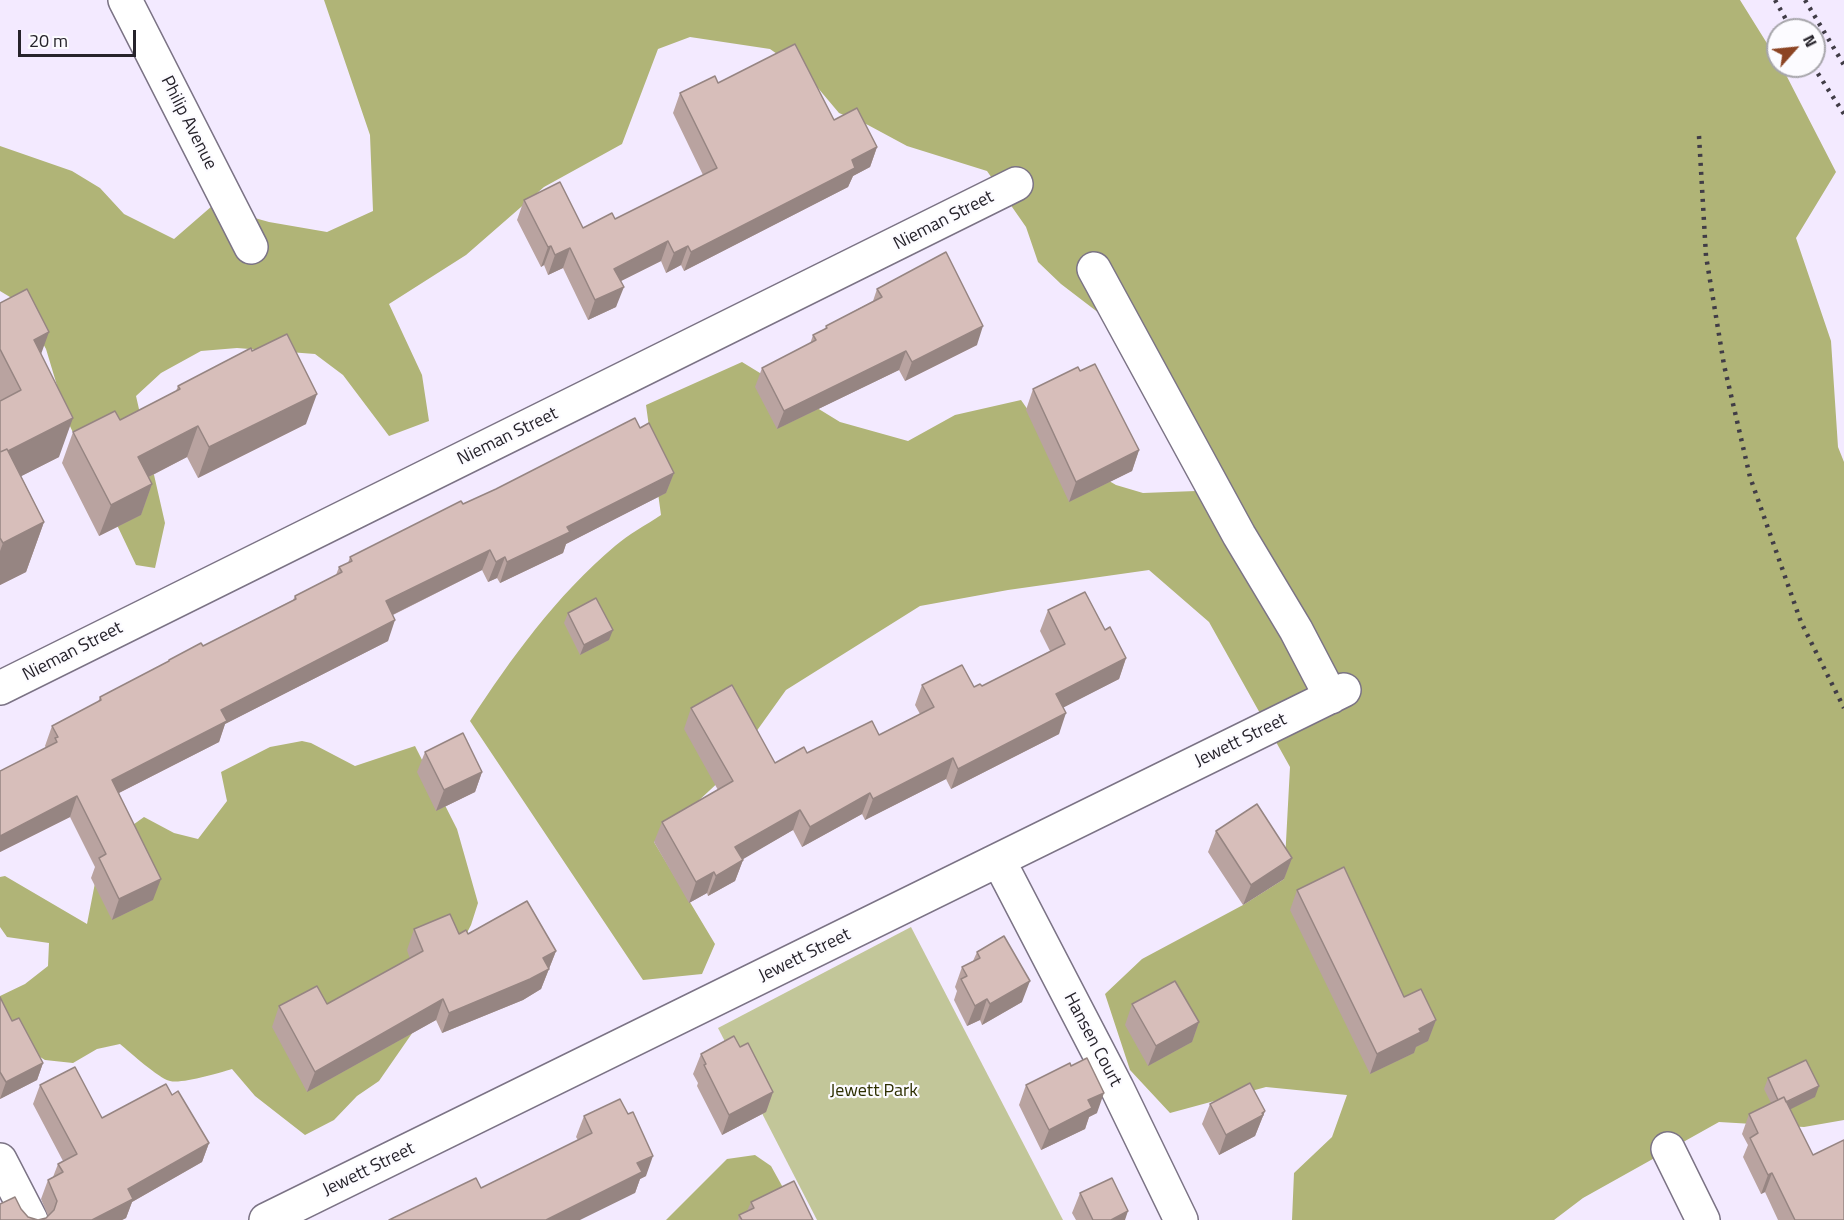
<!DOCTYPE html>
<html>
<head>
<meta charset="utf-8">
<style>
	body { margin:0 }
	#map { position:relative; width:1844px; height:1220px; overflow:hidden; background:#f3eaff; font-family:"Titillium Web",sans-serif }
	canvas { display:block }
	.north { position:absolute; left:1766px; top:18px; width:60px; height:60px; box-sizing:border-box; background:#fcfbff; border:2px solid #a6a5aa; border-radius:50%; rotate:63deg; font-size:16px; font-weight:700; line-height:24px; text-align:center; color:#26232b }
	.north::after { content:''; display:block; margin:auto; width:21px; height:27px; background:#8c4424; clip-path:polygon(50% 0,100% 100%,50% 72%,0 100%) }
	.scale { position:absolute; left:18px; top:30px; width:118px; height:27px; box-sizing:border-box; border:3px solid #26232b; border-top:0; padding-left:8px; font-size:18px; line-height:21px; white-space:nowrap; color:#26232b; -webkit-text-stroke:4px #fcfbff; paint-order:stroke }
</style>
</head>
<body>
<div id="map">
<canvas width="1844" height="1220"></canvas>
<div class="north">N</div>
<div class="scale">20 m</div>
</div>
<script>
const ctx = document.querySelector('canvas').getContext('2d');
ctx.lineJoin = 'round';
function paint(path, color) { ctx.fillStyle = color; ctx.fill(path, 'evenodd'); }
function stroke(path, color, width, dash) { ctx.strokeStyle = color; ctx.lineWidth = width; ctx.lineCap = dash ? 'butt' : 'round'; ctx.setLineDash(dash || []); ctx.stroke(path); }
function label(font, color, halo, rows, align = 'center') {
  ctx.font = font + ' "Titillium Web",sans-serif'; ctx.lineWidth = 4.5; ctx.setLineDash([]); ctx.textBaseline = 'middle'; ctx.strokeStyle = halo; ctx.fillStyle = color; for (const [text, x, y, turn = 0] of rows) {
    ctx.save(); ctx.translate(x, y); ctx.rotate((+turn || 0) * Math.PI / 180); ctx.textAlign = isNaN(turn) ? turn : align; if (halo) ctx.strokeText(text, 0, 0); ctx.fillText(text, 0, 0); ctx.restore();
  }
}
paint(new Path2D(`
	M911 927 1063 1220H817L718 1028Z`), '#c2c699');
paint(new Path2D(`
	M324 0H1740L1778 61V66L1783 69 1836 172 1796 238 1831 341 1838 447 1844 462V1120L1804 1127 1719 1122 1583 1198 1554 1220H1292L1294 1173 1332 1137 1347 1095 1266 1087 1170 1113 1130 1070 1105 994 1142 959 1243 905 1284 879 1290 767 1209 622 1149 570 1008 590 920 606 786 690 723 778 654 842 715 944 702 974 643 980 470 721C512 657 556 596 615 546 629 534 646 525 661 515L646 405 742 362 840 422 908 441 955 415 1021 400 1056 450 1116 485 1143 493 1196 491 1216 463 1155 356 1061 284 1038 262 1026 227 987 171 907 146 868 125 839 113 807 75 770 49 690 37 658 49 622 144 544 187 466 255 389 304 422 375 429 421 389 436 343 375 315 354 237 348 201 351 161 373 136 396 165 523 155 568 136 565 68 422 46 349 20 303 0 291V146L72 171 100 188 124 214 174 239 212 206 269 222 327 232 373 211 370 135Z
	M302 741 311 743 355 766 415 746 457 829 478 903 471 925 422 1019 379 1081 357 1096 334 1120 305 1135 255 1096 232 1069C219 1073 182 1084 170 1081 158 1078 130 1052 120 1044L97 1049 73 1063 45 1060 0 1032V996L25 984 48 966 49 943 7 937 0 927V877L5 876 87 924 102 847 144 817 174 833 198 839 227 801 221 772 270 747Z
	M755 1155 771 1166 801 1220H666L727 1159Z`), '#b0b477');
const minor = new Path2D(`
	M125 0 251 247
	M1094 269 1239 535 1296 630 1331 697
	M0 688 1016 184
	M999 861 1117 1088 1181 1220
	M1668 1149 1703 1220
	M0 1160 31 1220
	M266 1220 1344 690`);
stroke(minor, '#7b7385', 36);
stroke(minor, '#fff', 33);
stroke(new Path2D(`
	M1775 0 1792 30
	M1805 0 1844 65
	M1813 66 1844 114
	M1699 136 1706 256 1724 365 1750 477 1801 622 1844 708`), '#403c46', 4.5, [3, 6]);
paint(new Path2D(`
	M718 83 834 120 877 147 870 167 853 176 848 187 684 271 681 265 666 273 661 261 621 281 616 307 588 320 563 268 548 275 544 265 541 267 517 220 524 200 583 228 615 219 703 175 673 113 680 93Z
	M877 289 977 345 905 381 899 370 777 429 755 387 762 368 810 344 813 335 825 329 826 326 873 301Z
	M0 303 41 355 59 457 21 476 44 522 26 572 0 585Z
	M1080 371 1139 450 1132 471 1069 502 1026 410 1033 389Z
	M178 386 306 424 198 478 187 457 149 477 152 484 141 515 99 536 62 463 73 432 120 420 176 391Z
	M640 428 674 473 666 493 566 544 563 553 500 583 497 578 488 582 482 570 393 615 388 641 225 724 219 742 119 793 153 900 112 920 91 878 95 867 70 817 0 852V771L46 748 45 746 52 726 98 702 100 697 168 662 169 660 203 646 293 600 295 596 336 575 339 567 348 563 350 557 463 504Z
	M1048 610 1105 630 1126 658 1119 679 1063 707 1059 734 951 789 946 779 865 820 862 814 802 847 793 830 742 859 743 860 735 881 708 896 707 893 689 903 654 842 662 822 718 790 684 729 691 708 775 763 807 753 879 735 920 714 915 705 922 685 974 687 982 686 1050 651 1040 631Z
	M568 613 609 640 580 655 564 623Z
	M425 752 482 772 475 792 436 811 417 772Z
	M1216 831 1292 858 1284 879 1243 905 1208 852Z
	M1297 890 1404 997 1436 1020 1428 1041 1416 1047 1414 1053 1370 1074 1290 910Z
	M414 929 468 934 556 951 541 989 523 1000 442 1033 436 1020 307 1092 272 1027 279 1006 327 1004 410 959 407 950Z
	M977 952 1022 1002 982 1025 980 1020 967 1026 954 1000 957 991 955 987 962 967 973 961Z
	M0 997 12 1021 43 1063 37 1080 0 1099Z
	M1132 1004 1199 1022 1192 1042 1148 1066 1125 1025Z
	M740 1047 773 1092 766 1112 722 1135 697 1086 698 1083 693 1074 701 1054Z
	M75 1067 102 1118 166 1084 172 1095 178 1091 209 1143 202 1162 132 1202 126 1218 122 1220H0V1204L15 1197 21 1209 28 1217 38 1220 46 1218 48 1216 41 1199 48 1180 53 1177 58 1164 63 1161 33 1104 40 1085Z
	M1768 1078 1815 1097 1790 1109 1844 1220H1778L1765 1192 1761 1194 1743 1157 1748 1145 1742 1134 1749 1114 1771 1103 1764 1089Z
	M1026 1085 1097 1113 1089 1117 1085 1129 1041 1150 1019 1105Z
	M1210 1104 1265 1111 1255 1136 1219 1155 1202 1124Z
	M584 1116 646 1176 640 1179 635 1193 481 1188 578 1140 576 1137Z
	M1080 1193 1125 1220H1076L1072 1213Z
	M751 1202 813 1220H738L739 1215 747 1211Z`), '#b9a3a0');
paint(new Path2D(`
	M877 147 870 167 853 176 848 187 684 271 691 252 852 160Z
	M668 241 661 261 607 288 614 269Z
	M551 246 544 265 541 267 548 247Z
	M688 246 681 265 666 273 674 253Z
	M570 248 563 268 548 275 555 255Z
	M624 287 616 307 588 320 595 300Z
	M983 326 977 345 905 381 912 362Z
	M49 332 35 371 34 340Z
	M906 351 899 370 777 429 784 411Z
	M317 394 306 424 198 478 209 447Z
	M73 418 59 457 0 487V455Z
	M198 426 187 457 127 488 138 457Z
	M1139 450 1132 471 1069 502 1076 482Z
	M674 473 666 493 566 544 563 553 500 583 507 562 567 527Z
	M152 484 141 515 99 536 111 505Z
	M44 522 26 572 0 585V551L3 543Z
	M490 550 482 570 378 622 386 601Z
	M505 557 497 578 488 582 496 562Z
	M395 620 388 641 225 724 219 742 105 800 112 780 221 710Z
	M613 630 609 640 580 655 584 645Z
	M1126 658 1119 679 1049 715 1056 694Z
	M1066 713 1059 734 951 789 958 769Z
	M953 758 946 779 865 820 873 799Z
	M482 772 475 792 436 811 444 790Z
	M870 793 862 814 802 847 810 827Z
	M77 796 70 817 0 852V836Z
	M800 810 793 830 728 868 735 847Z
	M1292 858 1284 879 1243 905 1251 885Z
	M743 860 735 881 708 896 716 876Z
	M714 872 707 893 689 903 696 882Z
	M161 879 153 900 112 920 119 899Z
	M556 951 541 989 523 1000 442 1033 449 1013Z
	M1030 981 1022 1002 982 1025 990 1004Z
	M443 999 436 1020 307 1092 315 1072Z
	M987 999 980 1020 967 1026 975 1006Z
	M1436 1020 1428 1041 1416 1047 1414 1053 1370 1074 1377 1054 1419 1029Z
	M1199 1022 1192 1042 1148 1066 1156 1046Z
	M43 1063 37 1080 0 1099 6 1082Z
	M1819 1086 1815 1097 1777 1116 1781 1105Z
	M773 1092 766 1112 722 1135 729 1115Z
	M1104 1093 1097 1113 1089 1117 1085 1129 1041 1150 1049 1130 1088 1100Z
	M1265 1111 1255 1136 1219 1155 1226 1135Z
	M209 1143 202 1162 132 1202 126 1218 122 1220H92L128 1189Z
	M653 1156 646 1176 640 1179 635 1193 580 1220H546L637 1163Z
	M1772 1173 1765 1192 1761 1194 1768 1175Z
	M1128 1211 1125 1220H1111Z`), '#968582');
const building = new Path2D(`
	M795 44 834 120 857 108 877 147 852 160 855 168 691 252 688 246 674 253 668 241 614 269 624 287 595 300 570 248 555 255 551 246 548 247 524 200 560 182 583 228 612 213 615 219 717 168 680 93 715 76 718 83Z
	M946 252 983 326 912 362 906 351 784 411 762 368 816 340 813 335 827 328 826 326 882 297 877 289Z
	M27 289 49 332 34 340 73 418 8 451 7 449 0 452V401L21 390 0 349V303Z
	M287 334 317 394 209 447 198 426 138 457 152 484 111 505 73 432 115 411 120 420 180 389 178 386 251 348 252 351Z
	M1095 364 1139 450 1076 482 1033 389 1078 367 1080 371Z
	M635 418 640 428 649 423 674 473 567 527 570 532 507 562 505 557 496 562 490 550 386 601 395 620 221 710 227 721 112 780 161 879 119 899 99 858 106 854 77 796 0 836V771L57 742 55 738 58 737 52 726 101 700 100 697 169 661V660L201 643 203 646 296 599 295 596 342 572 339 567 352 561 350 557 461 501 463 504 496 489Z
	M7 449 44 522 3 543 0 538V452Z
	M1085 592 1105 630 1110 627 1126 658 1056 694 1066 713 958 769 953 758 873 799 870 793 810 827 800 810 735 847 743 860 716 876 714 872 696 882 662 822 733 781 691 708 732 685 775 763 804 747 807 753 872 721 879 735 934 707 922 685 962 665 974 687 980 684 982 686 1065 644 1048 610Z
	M596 598 613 630 584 645 568 613Z
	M463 733 482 772 444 790 425 752Z
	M1257 804 1292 858 1251 885 1216 831Z
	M1344 867 1404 997 1421 989 1436 1020 1419 1029 1421 1032 1377 1054 1297 890Z
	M527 901 556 951 543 958 549 969 530 979 449 1013 443 999 315 1072 279 1006 317 986 327 1004 423 951 414 929 450 914 459 934 466 930 468 934Z
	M1004 936 1030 981 990 1004 987 999 975 1006 961 979 967 976 962 967 980 958 977 952Z
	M1175 981 1199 1022 1156 1046 1132 1004Z
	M0 997 12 1021 19 1018 43 1063 6 1082 0 1072Z
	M734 1036 740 1047 748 1043 773 1092 729 1115 704 1065 706 1064 701 1054Z
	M1087 1058 1104 1093 1088 1100 1092 1108 1049 1130 1026 1085 1070 1063 1071 1066Z
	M1806 1060 1819 1086 1786 1102 1784 1097 1778 1100 1768 1078Z
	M75 1067 102 1118 166 1084 172 1095 178 1091 209 1143 128 1189 133 1199 92 1220H0V1204L15 1197 21 1209 28 1217 38 1220 46 1218 54 1210 57 1201 48 1180 63 1172 58 1164 77 1154 40 1085Z
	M1250 1083 1265 1111 1262 1113 1263 1115 1226 1135 1210 1104Z
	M1784 1097 1813 1155 1844 1140V1220H1795L1772 1173 1768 1175 1750 1138 1758 1133 1749 1114Z
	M620 1099 628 1114 633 1112 653 1156 637 1163 642 1172 546 1220H389L476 1178 481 1188 592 1133 584 1116Z
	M1112 1178 1128 1211 1111 1220H1093L1080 1193Z
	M794 1181 813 1220H742L739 1215 754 1208 751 1202Z`);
paint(building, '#d7beba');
stroke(building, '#968582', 1.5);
label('18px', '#26232b', '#fcfbff', [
	["Philip Avenue",188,123,63],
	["Nieman Street",944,221,-27],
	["Nieman Street",508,437,-26],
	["Nieman Street",73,652,-27],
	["Jewett Street",1241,741,-26],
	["Jewett Street",805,956,-26],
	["Hansen Court",1092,1040,62],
	["Jewett Street",369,1170,-26]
]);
label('18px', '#2d2f00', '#fcfbff', [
	["Jewett Park",874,1092]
]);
</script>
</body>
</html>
